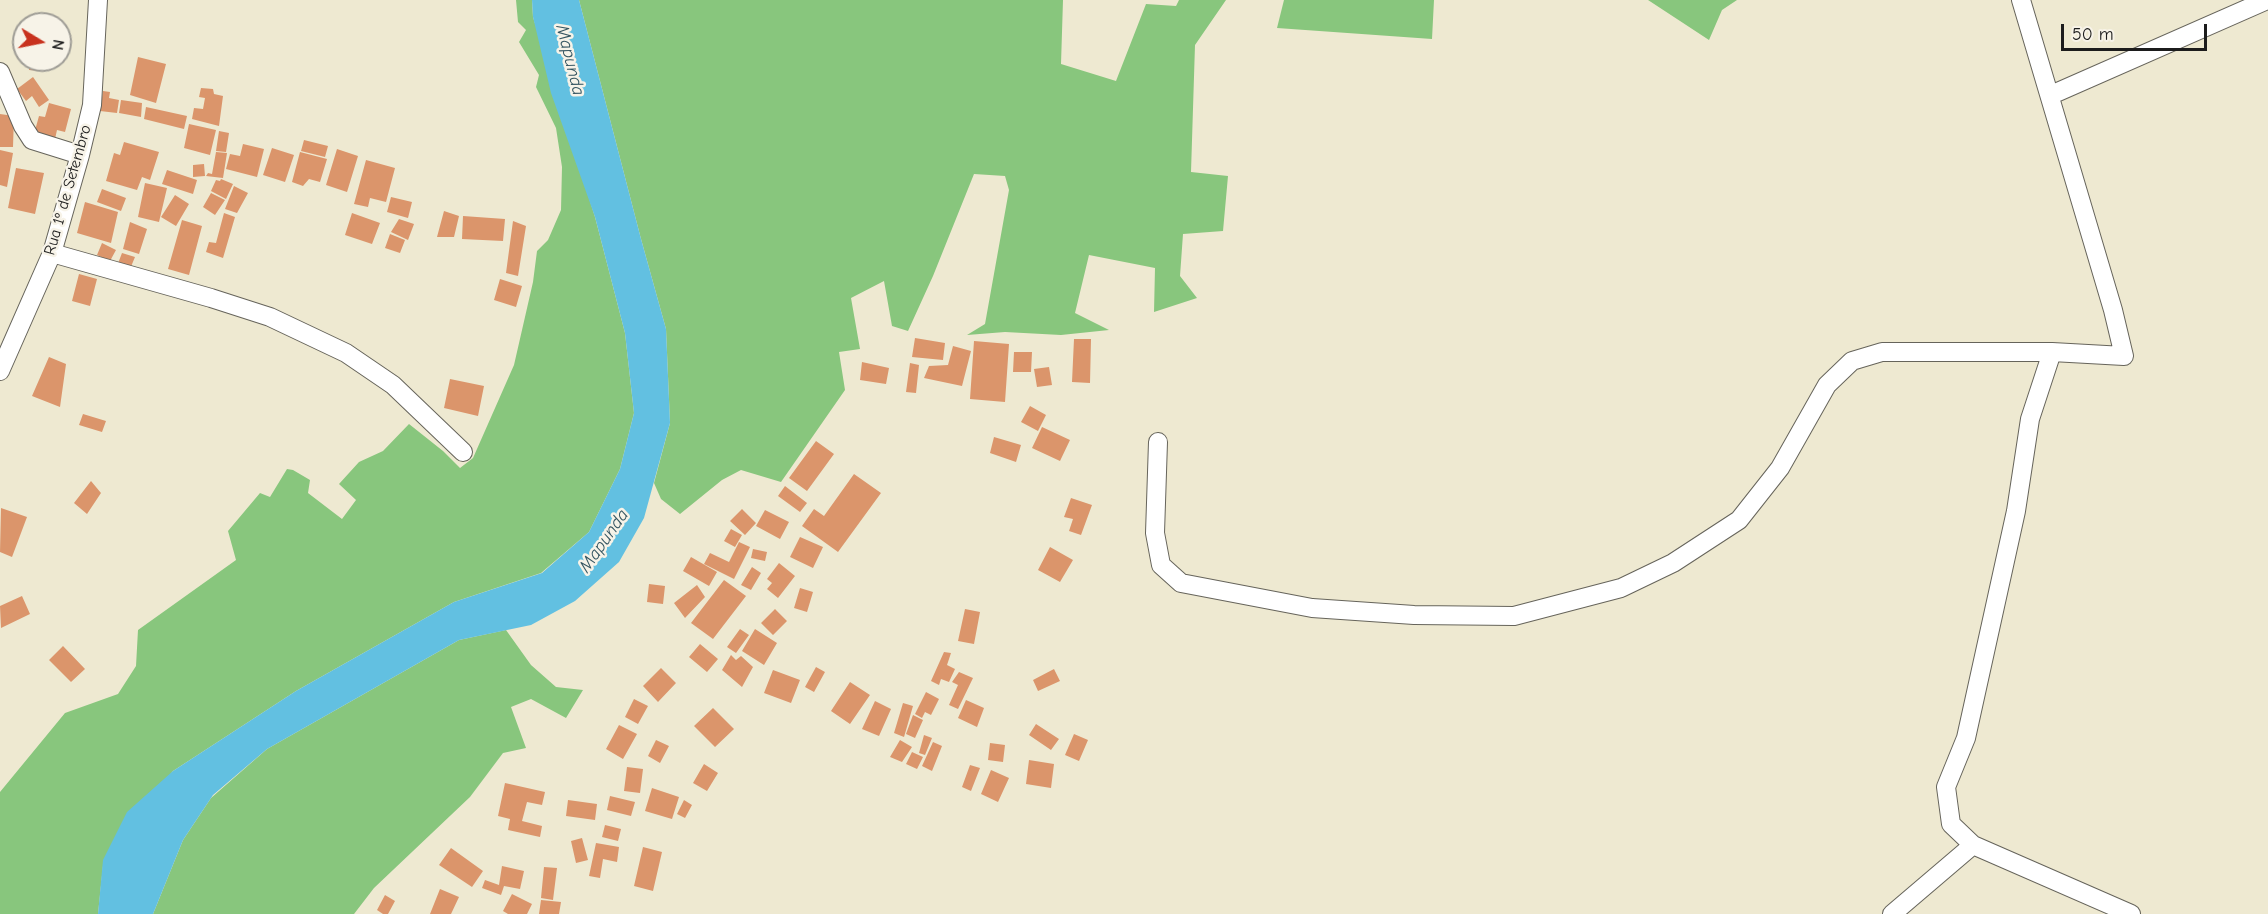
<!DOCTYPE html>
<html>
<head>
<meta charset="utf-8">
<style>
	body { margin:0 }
	#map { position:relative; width:2268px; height:914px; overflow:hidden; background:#eee9d1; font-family:"Comic Neue",sans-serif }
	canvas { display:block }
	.north { position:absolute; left:12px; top:12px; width:60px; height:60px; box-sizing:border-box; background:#f7f3e8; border:2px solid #9f9d96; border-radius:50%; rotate:100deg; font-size:16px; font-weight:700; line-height:24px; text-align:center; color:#1c1c1c }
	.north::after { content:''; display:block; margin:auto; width:21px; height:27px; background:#c8321e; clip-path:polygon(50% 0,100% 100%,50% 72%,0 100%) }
	.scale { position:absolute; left:2061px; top:24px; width:146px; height:27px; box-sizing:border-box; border:3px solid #1c1c1c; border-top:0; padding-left:8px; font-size:18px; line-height:21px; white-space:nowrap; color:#1c1c1c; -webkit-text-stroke:4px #f7f3e8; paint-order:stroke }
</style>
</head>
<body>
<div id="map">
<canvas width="2268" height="914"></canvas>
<div class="north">N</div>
<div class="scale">50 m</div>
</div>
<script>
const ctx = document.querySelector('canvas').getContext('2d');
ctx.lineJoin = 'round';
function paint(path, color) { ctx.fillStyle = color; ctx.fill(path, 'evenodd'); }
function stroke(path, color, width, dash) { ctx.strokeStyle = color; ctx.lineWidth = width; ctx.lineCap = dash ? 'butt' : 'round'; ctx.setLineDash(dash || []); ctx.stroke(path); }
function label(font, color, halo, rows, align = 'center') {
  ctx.font = font + ' "Comic Neue",sans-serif'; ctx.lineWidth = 5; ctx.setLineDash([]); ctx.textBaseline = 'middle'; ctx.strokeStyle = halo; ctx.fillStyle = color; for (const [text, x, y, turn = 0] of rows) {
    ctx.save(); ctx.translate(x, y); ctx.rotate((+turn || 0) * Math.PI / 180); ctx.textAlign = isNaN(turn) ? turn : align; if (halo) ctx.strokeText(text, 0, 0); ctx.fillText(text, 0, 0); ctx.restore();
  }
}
paint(new Path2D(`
	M516 0H532L533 17 595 217 625 333 634 413 620 469 589 532 541 573 454 602 296 691 173 771 103 866 98 914H0V792L65 713 118 694 136 666 138 630 236 560 228 531 260 493 270 497 287 469 293 470 310 480 308 493 342 519 356 500 339 484 359 462 383 451 409 424 443 451 460 468 473 458 514 365 533 282 537 251 548 240 561 210 562 167 556 128 536 87 539 75 519 42 526 30 518 22Z
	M579 0H1063L1061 64 1116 81 1146 4 1176 6 1179 0H1226L1195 45 1191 172 1228 176 1223 231 1183 234 1180 276 1197 298 1154 312 1155 268 1089 255 1075 313 1109 330 1061 335 1005 332 967 335 985 324 1009 190 1005 176 974 174 933 276 908 331 892 326 884 281 851 298 860 349 839 352 845 390 781 482 741 470 722 480 680 514 661 499 654 483 670 423 666 329 641 239Z
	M1284 0H1434L1432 39 1277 28Z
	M1648 0H1737L1722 10 1709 40Z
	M506 630 531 665 556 687 583 690 566 718 531 699 511 707 526 748 503 753 470 797 374 888 354 914H153L183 840 211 798 267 749 459 640Z`), '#88c67d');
paint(new Path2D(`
	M532 0H579L641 239 666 329 670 423 644 518 619 562 575 601 531 625 459 640 267 749 213 795 183 840 153 914H98L103 860 127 812 173 771 296 691 454 602 542 573 589 532 620 469 634 413 625 333 595 217 551 93 533 17Z`), '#62c0e1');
paint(new Path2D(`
	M138 57 166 64 156 103 130 95Z
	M29 60H49L48 71 29 70Z
	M33 77 49 100 39 107 32 96 26 101 17 89Z
	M201 88 213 89 214 94 223 96 219 126 192 119 194 108 203 109 205 98 199 97Z
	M103 91 110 92 109 98 119 100 117 113 100 111Z
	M121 100 142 103 141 117 119 113Z
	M49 103 71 109 65 132 57 130 55 139 34 134 39 116 45 117Z
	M146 107 187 116 184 129 144 119Z
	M0 114 14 116 13 147H0Z
	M189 124 216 130 210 155 184 148Z
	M219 131 229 133 226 152 216 151Z
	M304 140 328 146 325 157 301 151Z
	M124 142 159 152 150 180 142 177 137 190 106 181 114 153 120 155Z
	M243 144 264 149 257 177 226 169 230 154 240 156Z
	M272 148 294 155 285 182 263 175Z
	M337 149 358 156 347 192 326 185Z
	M0 150 13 153 7 187 0 185Z
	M216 152 227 153 223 178 206 176 208 173 212 174Z
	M300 152 327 159 320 182 309 179 303 186 292 182Z
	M366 160 395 168 386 202 370 198 368 207 354 204Z
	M204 164 205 176 193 177V165Z
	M16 168 44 173 35 214 8 208Z
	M167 170 197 180 193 194 162 184Z
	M221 179 233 184 226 199 211 191 216 180 220 181Z
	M145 183 167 188 159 222 138 217Z
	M234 186 248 193 237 213 225 209Z
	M102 189 126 198 121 211 97 202Z
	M211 193 225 200 215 215 203 207Z
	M175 195 189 204 176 226 161 217Z
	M391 197 412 202 408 218 387 212Z
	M85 202 118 212 111 243 77 233Z
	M444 211 459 216 454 237H437Z
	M224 213 235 217 223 258 206 252 209 242 216 243Z
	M352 213 380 223 372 244 345 235Z
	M463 216 505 219 503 241 462 239Z
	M399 219 414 224 408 240 391 232Z
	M182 220 202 226 189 275 168 269Z
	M513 221 526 226 518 276 506 273Z
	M130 222 147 229 139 254 123 249Z
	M390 234 405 240 400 253 385 248Z
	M102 243 116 250 110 261 97 255Z
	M122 253 135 257 130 269 117 266Z
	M79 274 97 279 90 306 72 301Z
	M500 279 522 286 516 307 494 300Z
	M915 338 945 343 943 360 912 357Z
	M1074 339H1091L1090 383 1072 382Z
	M974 341 1009 344 1005 402 970 399Z
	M953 346 971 351 962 386 924 378 929 366 948 365Z
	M1014 352H1032L1031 372H1013Z
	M49 357 66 364 60 407 32 396Z
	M862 362 889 368 886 384 860 380Z
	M910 363 919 365 916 393 906 392Z
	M1049 367 1052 385 1037 387 1034 369Z
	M450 379 484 386 478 416 444 408Z
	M1030 406 1046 415 1038 431 1021 422Z
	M83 414 106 421 102 432 79 425Z
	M1042 427 1070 440 1060 461 1032 448Z
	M994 437 1021 445 1016 462 990 453Z
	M816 441 834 454 807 491 789 478Z
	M854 474 881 493 838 552 802 526 814 509 824 516Z
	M91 481 101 493 87 514 74 503Z
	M785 486 807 503 800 512 778 496Z
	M1071 498 1092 505 1081 535 1069 531 1073 519 1064 517Z
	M1 508 27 517 12 557 0 552Z
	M742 509 756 523 745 535 730 521Z
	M765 510 789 522 780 539 756 526Z
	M731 529 742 535 735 547 724 541Z
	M800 537 823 547 813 568 790 557Z
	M739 542 750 547 734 579 704 564 710 553 729 562Z
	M1050 547 1073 560 1060 582 1038 570Z
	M753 549 767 552 765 561 751 558Z
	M691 557 717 572 709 586 683 571Z
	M779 563 795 576 778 598 767 589 772 583 767 579Z
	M752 567 761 573 751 590 741 585Z
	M724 580 746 596 713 639 691 623Z
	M649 584 665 586 663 604 647 602Z
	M697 585 705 597 685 618 674 603Z
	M800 588 813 592 807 612 794 608Z
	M22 596 30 614 1 628 0 606Z
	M775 609 787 621 773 635 761 623Z
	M965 609 980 612 974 644 958 641Z
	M740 629 749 635 736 653 727 647Z
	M755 629 777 643 764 665 742 651Z
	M700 644 718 659 707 672 689 657Z
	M63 646 85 669 71 682 49 660Z
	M944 652 951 653 947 665 955 669 949 682 941 679 939 685 931 681Z
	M731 655 736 660 741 656 753 667 742 687 722 670Z
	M816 667 825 672 814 692 805 687Z
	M661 668 676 683 658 702 643 686Z
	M1054 669 1060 681 1038 691 1033 680Z
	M773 670 800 680 791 703 764 693Z
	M959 672 973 678 958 709 949 705 958 685 952 682Z
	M850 682 870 695 850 724 831 711Z
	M926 692 939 699 931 715 925 712 922 718 915 714Z
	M634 699 648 706 638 724 625 717Z
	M966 700 984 708 977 727 958 718Z
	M875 701 891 709 879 736 862 729Z
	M903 703 913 706 904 737 894 733Z
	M713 708 734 729 715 747 694 726Z
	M913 715 923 720 915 738 906 734Z
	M1036 724 1059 739 1051 750 1029 735Z
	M619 725 637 734 623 759 606 749Z
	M1074 734 1088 740 1079 761 1065 755Z
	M924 735 932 738 925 755 919 753Z
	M656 740 669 746 660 763 648 756Z
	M900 740 912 747 902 762 890 757Z
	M933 742 942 746 932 771 922 766Z
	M990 743 1005 745 1003 762 988 760Z
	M912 752 923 757 917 769 906 764Z
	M1029 760 1054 764 1051 788 1026 784Z
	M704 764 718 773 707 791 693 783Z
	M970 765 980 768 971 791 962 787Z
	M627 767 643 769 640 793 624 791Z
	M991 770 1009 778 998 802 981 794Z
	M505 783 545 792 542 805 527 802 522 821 542 826 540 837 508 830 510 819 498 816Z
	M652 788 679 797 672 819 645 811Z
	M610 796 635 802 631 816 607 810Z
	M568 800 597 804 595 820 566 816Z
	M684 800 692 805 685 818 677 814Z
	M605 825 621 829 618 841 602 837Z
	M582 838 588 860 576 863 571 841Z
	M596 843 619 847 617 862 603 859 600 878 589 876Z
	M643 847 662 852 653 891 634 886Z
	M451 848 483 871 472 887 439 865Z
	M502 866 524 871 520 889 504 886 501 895 482 888 485 880 499 885Z
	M544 867 557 868 553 900 541 898Z
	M440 889 459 897 451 914H430Z
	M512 894 532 904 527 914H508L503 911Z
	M385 895 395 901 388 914H383L377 910Z
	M541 900 561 902 559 914H539Z`), '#db956b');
const minor = new Path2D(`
	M0 72 23 126 32 140 80 155
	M2051 95 2267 0
	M52 253 211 298 270 317 346 353 393 385 463 452
	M2052 352 2030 419 2016 511 1966 738 1946 787 1951 824 1973 845 2131 914
	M0 371 52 253 80 155 92 105 98 0
	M1158 442 1155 533 1161 565 1181 583 1312 608 1414 615 1514 616 1621 588 1673 563 1739 520 1780 468 1827 385 1852 361 1882 352H2052L2124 356 2113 310 2021 0
	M1892 914 1973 845`);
stroke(minor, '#66645b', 20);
stroke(minor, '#fff', 18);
label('16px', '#1c1c1c', '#f7f3e8', [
	["Rua 1º de Setembro",68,190,-74]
]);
label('italic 18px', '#345561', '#f7f3e8', [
	["Mapunda",570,60,76],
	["Mapunda",604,541,-55]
]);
</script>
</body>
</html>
